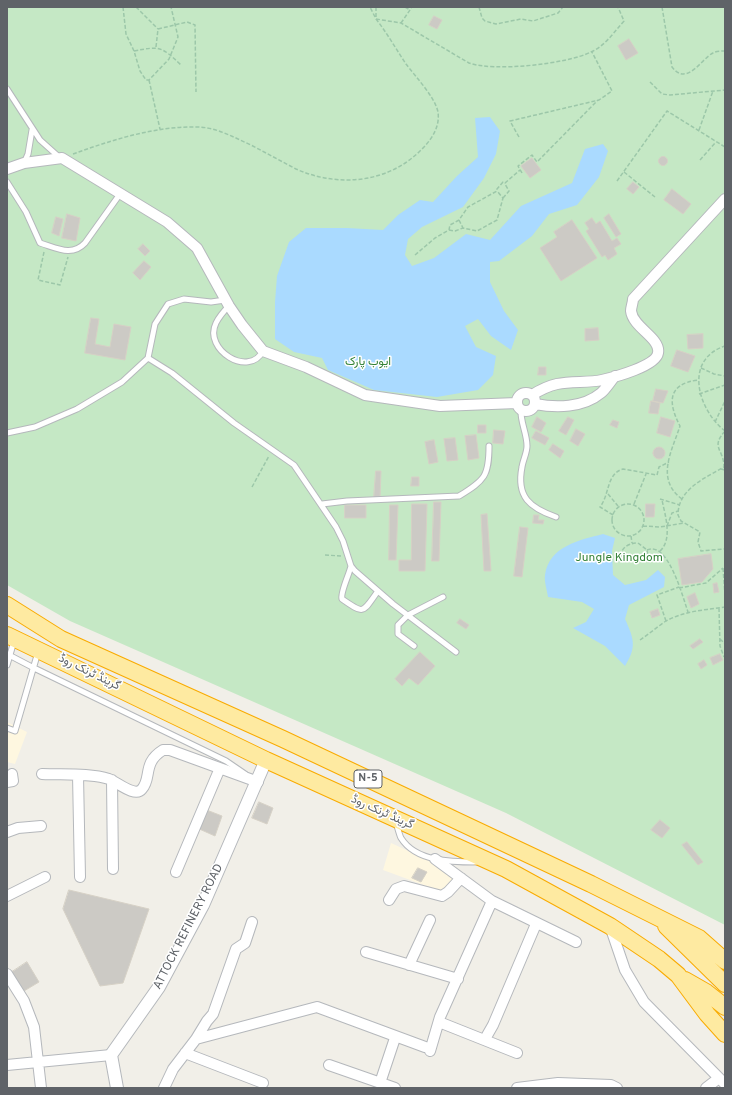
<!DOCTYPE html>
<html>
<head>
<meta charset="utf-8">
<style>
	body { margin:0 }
	#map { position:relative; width:732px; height:1095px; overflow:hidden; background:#f1efe8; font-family:Overpass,sans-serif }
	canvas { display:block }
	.frame { position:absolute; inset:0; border:8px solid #5f6368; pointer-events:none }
</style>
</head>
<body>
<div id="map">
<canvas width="732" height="1095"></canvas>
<div class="frame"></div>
</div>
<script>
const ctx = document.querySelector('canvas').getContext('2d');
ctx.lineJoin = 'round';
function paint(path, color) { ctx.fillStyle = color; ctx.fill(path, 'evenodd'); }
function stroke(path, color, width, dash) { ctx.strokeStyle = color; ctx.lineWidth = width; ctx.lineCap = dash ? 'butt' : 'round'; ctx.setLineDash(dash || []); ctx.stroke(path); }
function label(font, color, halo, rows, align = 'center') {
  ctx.font = font + ' Overpass,Vazirmatn,sans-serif'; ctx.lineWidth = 3; ctx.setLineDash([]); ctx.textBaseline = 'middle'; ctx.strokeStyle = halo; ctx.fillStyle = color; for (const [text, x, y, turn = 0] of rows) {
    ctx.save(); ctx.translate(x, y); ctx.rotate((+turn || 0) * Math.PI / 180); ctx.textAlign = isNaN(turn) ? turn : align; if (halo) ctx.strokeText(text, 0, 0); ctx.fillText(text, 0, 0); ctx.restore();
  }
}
paint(new Path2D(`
	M7 722 27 732 15 764 7 762Z
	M391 843 452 871 455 879 440 891 383 870Z`), '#fef7e0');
paint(new Path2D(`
	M7 7H725V925L506 813 70 621 7 585Z`), '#c5e8c5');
paint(new Path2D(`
	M490 117 500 131 496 154 484 178 463 207 422 227 408 239 405 255 412 266 434 258 466 234 490 240 521 206 572 183 585 149 603 144 608 151 599 177 577 205 549 214 532 236 499 261 490 262V282L504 311 518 330 511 350 491 336 478 319 465 326 476 347 496 356 493 375 478 390 437 397 374 390 328 370 322 358 294 352 275 339V302L277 276 289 242 306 228H347L383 230 398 215 420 200 433 202 457 176 478 157 475 118Z
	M603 534 615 538 612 551 613 575 625 585 646 580 658 570 665 577 664 587 629 605 625 619C634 639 637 647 625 666L605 646 573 628 586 622 594 609 582 602 548 597C547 590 544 581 545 575 549 546 580 540 603 534Z`), '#aadaff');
const building = new Path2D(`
	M434 16 442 20 437 29 429 25Z
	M629 39 638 53 626 60 618 46Z
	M658.5 161a4.5 4.5 0 1 1 9 0a4.5 4.5 0 1 1-9 0Z
	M532 158 541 170 530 178 521 166Z
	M633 182 639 187 633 194 627 189Z
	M672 189 691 204 683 214 664 200Z
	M67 214 80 218 76 241 62 238Z
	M609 214 621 234 616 237 604 218Z
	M56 217 63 219 59 236 52 233Z
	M592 218 596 224 600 221 612 241 617 238 621 244 614 248 617 254 608 260 605 255 602 257 586 231 589 229 585 223Z
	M572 220 597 258 561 281 540 248 557 237 554 232Z
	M143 244 150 251 145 256 138 249Z
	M144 261 151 267 140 280 133 273Z
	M91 318 99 319 95 344 110 347 114 324 131 327 125 360 85 353Z
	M598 328 599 340 585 341V329Z
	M703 334V348L688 349 687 335Z
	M677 350 695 356 688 372 671 366Z
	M539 367H546V375H538Z
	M656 389 668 391 663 403 653 401Z
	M651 401 660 403 658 414 649 413Z
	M537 417 546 423 541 432 532 427Z
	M568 417 574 420 566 435 559 431Z
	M661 417 675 421 670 437 657 433Z
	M613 420 619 422 617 428 610 425Z
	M478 425H486V433H478Z
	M576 429 585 434 578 446 570 441Z
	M494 430 505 431 503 444 493 443Z
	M536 431 549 438 545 445 532 438Z
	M476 435 479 458 468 460 465 436Z
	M455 438 458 460 447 461 444 439Z
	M434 440 438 462 429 464 425 442Z
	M553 444 564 451 560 458 549 450Z
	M653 453a6 6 0 1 1 12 0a6 6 0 1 1-12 0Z
	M376 471H381L380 498 374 497Z
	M412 477H419V486H411Z
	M434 502H441L439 561H432Z
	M412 504H427L425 571H399V560H411Z
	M646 504H655L654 517H646Z
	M345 505H366V518H345Z
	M390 505H398L396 560H389Z
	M487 514 491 571H484L481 515Z
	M534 515H539L538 520H544L543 524 533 523Z
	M520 527 528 528 522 577 514 576Z
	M711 554 713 569 702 582 682 585 678 559Z
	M717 583 719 592 714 593 713 584Z
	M695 593 699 604 691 608 687 597Z
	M658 609 660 615 652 618 650 612Z
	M460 619 469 625 466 629 457 623Z
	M700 639 703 642 693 649 690 646Z
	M420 652 435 666 418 685 409 678 402 686 395 679Z
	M720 654 723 660 713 665 710 658Z
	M704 660 707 665 701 669 698 664Z
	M259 802 273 808 267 824 252 818Z
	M204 809 222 816 215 836 197 828Z
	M660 820 670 828 662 838 651 830Z
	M687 842 703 862 698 865 682 845Z
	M418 868 427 872 421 882 412 878Z
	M69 890 149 909 123 983 100 986 63 909Z
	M27 962 39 982 24 991 12 972Z`);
paint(building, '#cccac5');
stroke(building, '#d6d1c6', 1);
const service = new Path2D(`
	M7 89 40 140 59 157
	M24 163 28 154 32 130
	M7 182 26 212 40 243C57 248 72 257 85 243L120 194
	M229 306C224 311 219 317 216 323 203 350 249 378 263 351
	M148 358 172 373 234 423 294 465 336 527 343 541 351 566 355 571 393 604 456 652
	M521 409C520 422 527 433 527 446 527 453 523 460 522 467 516 497 530 508 556 517
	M7 433 35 427 77 409 122 382 148 358 155 324 168 304 184 299 211 302 225 300
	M322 504 347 501 459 496C485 480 489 476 489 446
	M351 566C349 575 340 593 342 599 365 615 362 613 378 591
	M414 646 398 634V625L408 615 443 597
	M7 654 34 668 226 761 245 774
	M7 665 14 641
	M7 728 15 731 38 652
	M396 823C398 828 399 834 401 838 416 862 452 862 476 862`);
const minor = new Path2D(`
	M7 169 24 163 62 158 167 222 197 248 229 306 242 325 263 351 306 367 365 395 440 406 517 403
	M517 402a9 9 0 1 1 18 0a9 9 0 1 1-18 0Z
	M532 395C540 390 548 386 557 384 572 381 588 383 602 380 615 377 656 366 658 353 661 338 633 328 631 311 631 307 633 303 633 299L725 199
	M535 404C556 408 583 408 601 393 606 389 610 382 615 376
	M42 774C64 775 89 773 109 779 117 782 135 798 142 789 152 778 142 763 163 750H170L258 782
	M78 775 80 877
	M112 780 113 869
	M7 782 13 781 12 774
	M7 832 18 828 41 826
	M176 872 220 768
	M7 896 45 877
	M389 900 396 889 404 886 442 896 448 892 461 878
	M492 901 576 942
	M610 926 625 970 644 1002 725 1084
	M366 952 458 979
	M409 965 430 920
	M7 974 24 1001 34 1027 41 1088
	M439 1022 517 1053
	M196 1039 207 1021 213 1014 236 949 245 943 252 922
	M485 1039 493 1025 536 924
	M430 1051 440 1017 492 901 435 859
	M185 1053 263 1083
	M7 1065 111 1055
	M329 1065 395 1088
	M380 1083 395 1038
	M164 1088 173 1069 196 1039 317 1007 425 1047
	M517 1088 558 1083 611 1085 617 1088
	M706 1088 719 1078`);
const tertiary = new Path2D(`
	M117 1088 111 1055 159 987 203 905 266 760`);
const trunk = new Path2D(`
	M7 605 61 639 283 739 591 884 699 938 725 961
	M7 635 266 760 506 869 610 926 659 959 678 975 707 1014 725 1034
	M666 926 725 984
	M685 980 706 992 725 1007`);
stroke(service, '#b5b8bc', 7);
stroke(minor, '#b5b8bc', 12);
stroke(tertiary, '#b5b8bc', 14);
stroke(trunk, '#f9ab00', 18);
stroke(new Path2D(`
	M123 7 126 34 134 51 140 71 146 80H149L169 59 178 37 171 7
	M136 7 158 29
	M376 7V19L401 23 469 63C494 72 567 64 591 52 605 46 614 32 624 21L618 7
	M405 7 410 10
	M479 7 482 18 485 21 496 24 521 19 533 21 558 13 563 7
	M662 7 672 67C687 87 702 58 713 53 716 51 721 51 725 51
	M401 23 412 7
	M158 29 187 22 195 25 196 92
	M156 47 158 29
	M134 51C160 46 161 46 181 65
	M149 80 160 129
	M650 82 662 94 670 95 725 90
	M699 130 713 91
	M519 137 510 121 599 100 612 91 592 52
	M73 154C112 140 155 126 197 127 216 127 233 137 251 145 266 153 281 161 296 169 339 188 389 183 422 149 432 139 440 127 438 112 435 97 415 76 406 64 396 49 387 33 376 19L370 7
	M700 160 716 142
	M624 172 655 197
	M522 173 518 166 532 155 537 162 598 100
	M617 181 667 111 725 147
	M503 198 509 191 505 184
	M459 220 463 228
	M449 230 455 231 463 228 477 231 497 220 503 198 497 191
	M44 252 38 280 60 285 68 257
	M415 255 435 238 449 230 450 225 459 220 468 207 497 191V189L503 182 505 183 520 170
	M701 368 714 374 725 376
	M699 394 725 385
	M715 422 725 401
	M725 431C710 448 724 449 724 467 705 478 678 489 678 515L681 521 700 532 698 542 701 551 725 549
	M725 431C698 410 683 360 725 346
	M721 469 725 470
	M252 487 269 456
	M608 494 618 506
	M660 499 680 505
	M682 499C655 479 672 451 680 426 668 403 667 384 698 380
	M612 520a16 16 0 1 1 32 0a16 16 0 1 1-32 0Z
	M634 504 646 474
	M613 515 600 507C610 494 606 474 623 469L657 475 659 467 669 462
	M643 526 660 527 684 523
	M667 526 672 513 678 511
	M631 536 632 543
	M647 550C668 540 683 598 688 612
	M660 551C673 539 665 515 662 500
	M325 555 341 556
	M620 562C619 550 626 543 638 543L647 550 649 563
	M723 568 725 595
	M679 588 706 583 723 568
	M719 608 720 646 724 657
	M666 621 657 595 679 587
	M720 639 725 644
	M640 640C649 634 657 627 666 621 684 611 705 610 725 607`), '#9cc7a9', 1.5, [4, 2]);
stroke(service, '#fff', 5);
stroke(minor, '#fff', 10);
stroke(tertiary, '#fff', 12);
stroke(trunk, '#feeaa1', 16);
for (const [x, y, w] of [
	[368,779,28]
]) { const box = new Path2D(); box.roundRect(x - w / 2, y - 9, w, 18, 3); ctx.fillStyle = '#fff'; ctx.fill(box); stroke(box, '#5f6368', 1); }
label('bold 11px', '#5f6368', null, [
	["N-5",368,779]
]);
label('12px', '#348238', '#fff', [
	["ایوب پارک",368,363],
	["Jungle Kingdom",619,559]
]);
label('12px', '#5f6368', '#fff', [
	["گرینڈ ٹرنک روڈ",89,673,26],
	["گرینڈ ٹرنک روڈ",382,813,24],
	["ATTOCK REFINERY ROAD",189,927,-63]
]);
</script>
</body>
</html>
